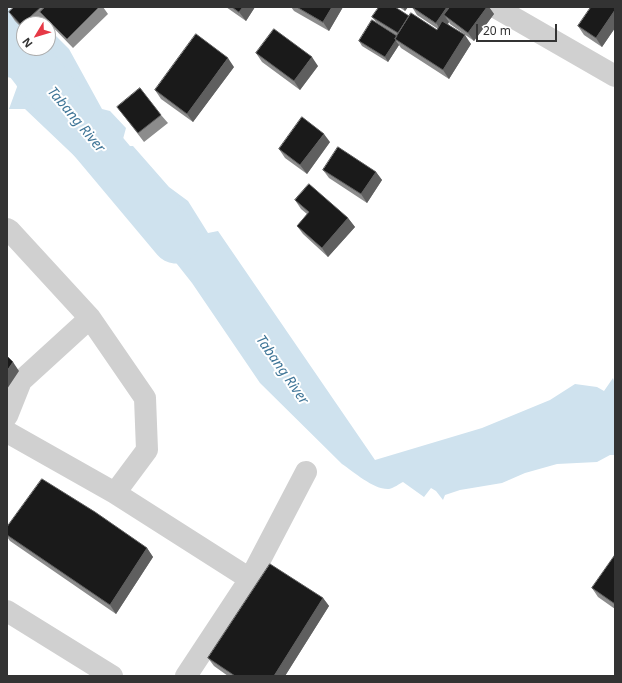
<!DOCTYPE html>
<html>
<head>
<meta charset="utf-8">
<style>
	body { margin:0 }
	#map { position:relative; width:622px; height:683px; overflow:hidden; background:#fff; font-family:"Noto Sans",sans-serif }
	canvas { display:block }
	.frame { position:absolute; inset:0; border:8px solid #333; pointer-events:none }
	.north { position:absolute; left:16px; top:16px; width:40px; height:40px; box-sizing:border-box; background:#fff; border:1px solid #adadad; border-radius:50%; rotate:232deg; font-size:11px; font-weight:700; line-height:16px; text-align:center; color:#333 }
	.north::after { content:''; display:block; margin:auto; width:14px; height:18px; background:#e63946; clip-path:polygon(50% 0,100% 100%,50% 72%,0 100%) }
	.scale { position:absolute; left:476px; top:24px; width:81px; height:18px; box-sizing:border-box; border:2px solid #333; border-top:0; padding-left:5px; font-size:12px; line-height:14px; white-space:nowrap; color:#333; -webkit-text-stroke:3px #fff; paint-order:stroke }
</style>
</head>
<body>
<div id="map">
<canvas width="622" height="683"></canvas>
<div class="frame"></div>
<div class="north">N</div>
<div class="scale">20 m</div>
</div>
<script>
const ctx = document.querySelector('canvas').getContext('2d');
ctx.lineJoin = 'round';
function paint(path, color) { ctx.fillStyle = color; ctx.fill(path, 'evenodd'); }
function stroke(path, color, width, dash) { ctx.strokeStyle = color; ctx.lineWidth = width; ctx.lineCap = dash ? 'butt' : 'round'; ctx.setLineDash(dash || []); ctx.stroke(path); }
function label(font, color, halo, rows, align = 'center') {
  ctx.font = font + ' "Noto Sans",sans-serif'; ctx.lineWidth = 4; ctx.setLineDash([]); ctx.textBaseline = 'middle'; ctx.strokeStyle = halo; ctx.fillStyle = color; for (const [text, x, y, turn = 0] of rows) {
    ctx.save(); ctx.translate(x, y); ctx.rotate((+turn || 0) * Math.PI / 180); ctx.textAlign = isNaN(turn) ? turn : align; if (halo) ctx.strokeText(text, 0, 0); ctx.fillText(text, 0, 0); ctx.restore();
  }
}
paint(new Path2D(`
	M7 7 19 19 27 17 44 24H24V48H48V28L69 49 102 109 110 111 126 128 123 139 128 146H133L169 187 188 201 208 233 218 231 375 460 482 428 550 400 575 384 597 387 604 391 613 378 615 384V455H610L597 462 557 464 525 473 502 483 460 490 445 495 443 500 436 491 431 488 424 497 403 482C399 484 394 488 389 489 374 490 354 472 342 464L260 383 192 283 158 240 128 206V193L133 189 131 183 120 181 106 186 25 109H9L17 87 16 79 7 77Z`), '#cfe2ee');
stroke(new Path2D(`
	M7 33 51 90 176 239`), '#cfe2ee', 49);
stroke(new Path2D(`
	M495 7 615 76
	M7 229 10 231 90 318 145 398 147 450 115 493
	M7 416 21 381 90 318
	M7 432 115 493 250 579 306 472
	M7 611 112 676
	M186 676 250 579`), '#d0d0d0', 22);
paint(new Path2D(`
	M14 7H103L108 14 73 48 44 18 38 24H24V30L15 21 9 12Z
	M226 7H255L246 21Z
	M291 7H343L329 31 294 11Z
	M399 7H408L405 11Z
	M412 7H489L494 14 474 41 450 24 449 22 448 24 471 44 449 79 401 48 399 45 388 62 362 46 359 41 397 36 376 22 372 17H409L437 30 438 29 417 15Z
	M615 7V28L602 47 584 35 578 26Z
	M256 53 318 66 300 90 262 62Z
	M234 67 193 122 161 99 155 90Z
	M117 107 161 115 168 123 144 142 124 116Z
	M330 142 307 174 285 158 279 149Z
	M323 170 376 172 382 180 367 203 329 178Z
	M295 200 348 218 355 227 328 257 303 234 297 226 307 214 301 209Z
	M7 527 147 548 153 557 116 614 10 541 7 537Z
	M615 555V609L598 597 592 588Z
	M323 598 329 606 285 676H228L214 666 208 658Z`), '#8c8c8c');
paint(new Path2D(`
	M243 7H255L246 21 239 12Z
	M332 7H343L329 31 323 22Z
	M403 7H408L405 11Z
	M447 7H459L444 15 449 22 442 32 436 23Z
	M487 7H489L494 14 474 41 468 33Z
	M615 10V28L602 47 596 38Z
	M465 35 471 44 449 79 443 70Z
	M395 40 399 45 388 62 385 57Z
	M312 57 318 66 300 90 294 81Z
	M228 58 234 67 193 122 187 114Z
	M324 134 330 142 307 174 300 165Z
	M376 172 382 180 367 203 361 194Z
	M348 218 355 227 328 257 322 248Z
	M13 362 19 371 7 389V371Z
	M147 548 153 557 116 614 110 605Z
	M323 598 329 606 285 676H274Z`), '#5f5f5f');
const building = new Path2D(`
	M14 7H41L21 25 9 12Z
	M45 7H99L67 39 40 12Z
	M232 7H243L239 12Z
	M297 7H332L323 22Z
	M379 7H395L409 16 398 33 372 17Z
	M412 7H447L436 23Z
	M450 7H487L468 33 444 15Z
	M591 7H615V10L596 38 578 26Z
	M411 13 437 30 442 21 465 35 443 70 395 39Z
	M372 20 397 36 395 39 396 40 385 57 359 41Z
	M274 29 312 57 294 81 256 53Z
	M196 34 228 58 187 114 155 90Z
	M140 88 161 115 138 133 117 107Z
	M302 117 324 134 300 165 279 149Z
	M338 147 376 172 361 194 323 170Z
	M309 184 348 218 322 248 297 226 309 212 295 200Z
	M7 356 13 362 7 371Z
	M42 479 95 512 147 548 110 605 7 535V527Z
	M615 555V604L592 588Z
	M270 564 323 598 274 676H235L208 658Z`);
paint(building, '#1a1a1a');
stroke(building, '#5f5f5f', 1);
label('italic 14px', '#3f7597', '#fff', [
	["Tabang River",76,120,50],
	["Tabang River",282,370,55]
]);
</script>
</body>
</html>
